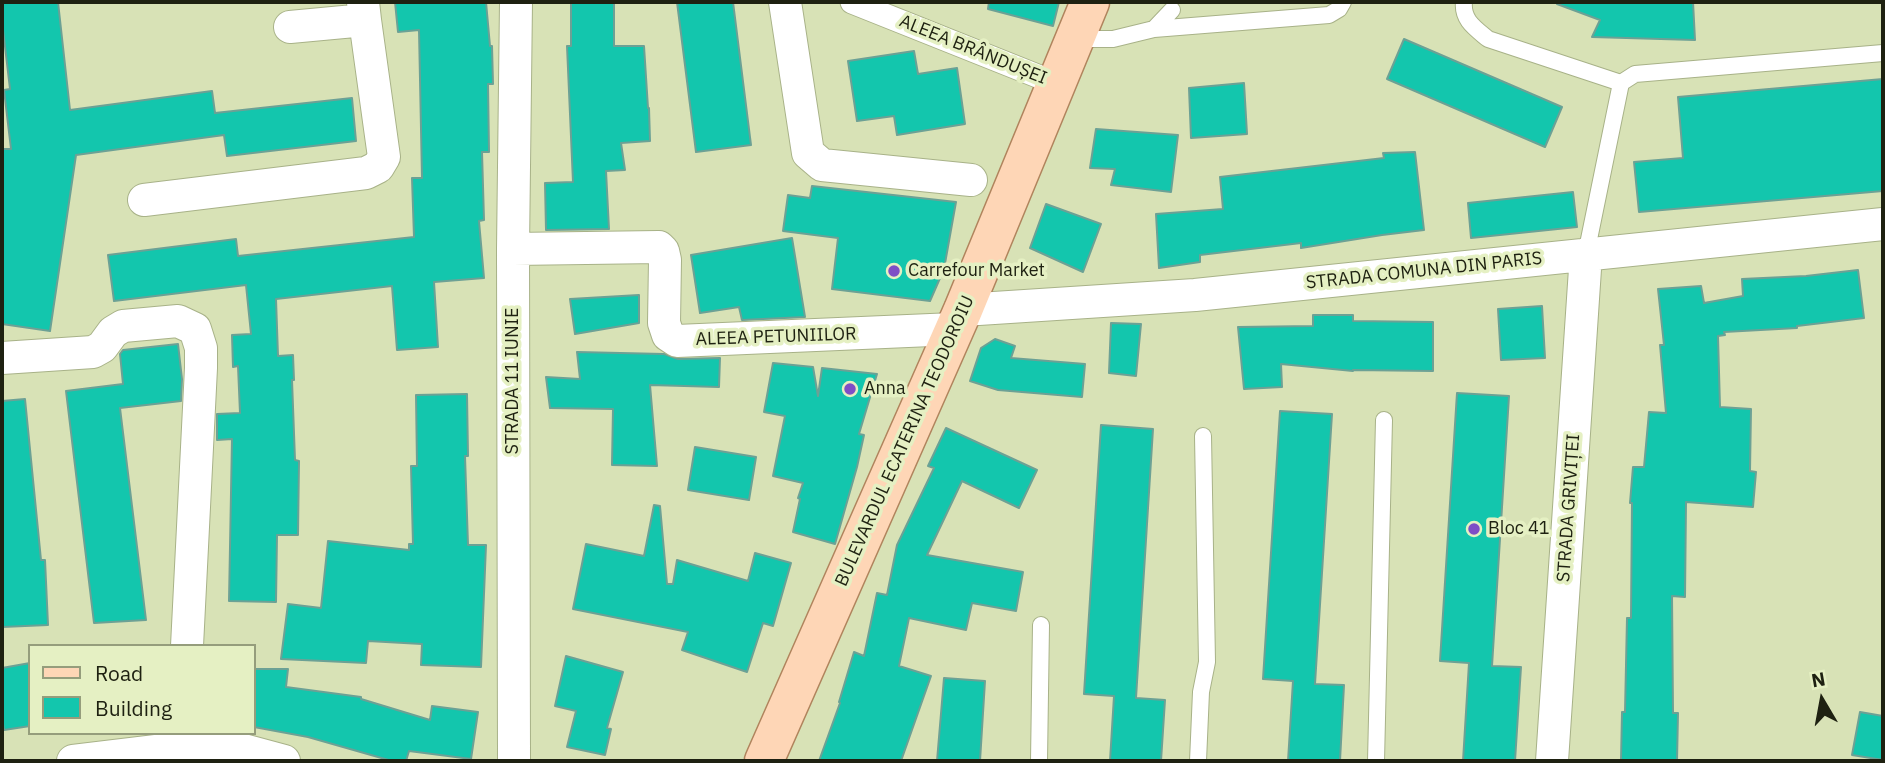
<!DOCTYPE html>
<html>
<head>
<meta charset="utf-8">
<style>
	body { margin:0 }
	#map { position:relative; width:1885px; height:763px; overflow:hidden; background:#d8e2b6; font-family:"IBM Plex Sans",sans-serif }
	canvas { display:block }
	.frame { position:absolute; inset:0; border:4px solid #1e2111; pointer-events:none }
	.legend { position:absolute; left:28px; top:644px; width:228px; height:91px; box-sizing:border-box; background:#e5f0c3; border:2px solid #959d7c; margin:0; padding:9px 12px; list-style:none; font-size:21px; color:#1e2111 }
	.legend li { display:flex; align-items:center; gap:14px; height:35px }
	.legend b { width:35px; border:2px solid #959d7c }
	.north { position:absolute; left:1787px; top:665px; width:70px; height:70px; -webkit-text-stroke:5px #e5f0c3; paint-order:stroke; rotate:350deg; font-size:19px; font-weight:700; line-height:28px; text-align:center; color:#1e2111 }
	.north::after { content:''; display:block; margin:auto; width:24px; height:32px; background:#1e2111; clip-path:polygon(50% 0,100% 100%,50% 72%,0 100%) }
</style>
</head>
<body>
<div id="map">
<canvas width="1885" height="763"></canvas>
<div class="frame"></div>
<ul class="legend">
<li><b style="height:9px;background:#fed6b6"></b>Road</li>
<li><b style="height:19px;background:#13c6ad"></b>Building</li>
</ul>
<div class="north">N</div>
</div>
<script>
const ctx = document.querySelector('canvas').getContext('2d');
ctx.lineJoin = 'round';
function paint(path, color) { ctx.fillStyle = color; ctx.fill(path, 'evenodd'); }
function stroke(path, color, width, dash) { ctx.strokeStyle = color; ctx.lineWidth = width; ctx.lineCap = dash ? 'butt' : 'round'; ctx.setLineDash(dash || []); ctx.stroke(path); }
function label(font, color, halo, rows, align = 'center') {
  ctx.font = font + ' "IBM Plex Sans",sans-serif'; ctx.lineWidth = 7; ctx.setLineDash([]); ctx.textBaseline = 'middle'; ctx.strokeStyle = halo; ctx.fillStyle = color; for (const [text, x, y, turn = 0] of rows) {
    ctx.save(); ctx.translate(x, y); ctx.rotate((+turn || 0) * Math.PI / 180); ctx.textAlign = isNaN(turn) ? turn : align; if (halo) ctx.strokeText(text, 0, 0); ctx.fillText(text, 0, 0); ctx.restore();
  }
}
const building = new Path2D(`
	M2 2H58L70 110 212 91 215 113 352 98 356 141 227 156 224 135 76 155 50 331 2 324V149H11L4 90 10 89 2 21Z
	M395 2H486L490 46H492L493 84H488L489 152H482L484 220 479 221 484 278 434 282 438 347 397 350 392 286 276 299 278 356 293 355 294 380H292L295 460 299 461 298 535H277L276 602 229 601 232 439 217 440V414L240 413 238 366 233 367 232 335 251 334 246 285 114 301 108 255 236 239 238 256 414 237 412 178H422L419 30 398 32Z
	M571 2H614V46H644L648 108H649L650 141 621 143 625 170 606 171 609 229 546 230 545 183 573 182 567 46H571Z
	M677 2H733L751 145 696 152Z
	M989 2H1059L1053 26 988 9Z
	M1558 2H1693L1695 40 1592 37 1600 20 1557 4Z
	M1404 39 1562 107 1545 147 1387 79Z
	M914 51 918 74 957 68 965 124 897 135 894 116 857 121 848 61Z
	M1883 79V191L1639 212 1634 162 1683 158 1678 97Z
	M1244 83 1247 134 1191 138 1189 88Z
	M1096 129 1178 135 1171 192 1111 185 1115 169 1090 168Z
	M1415 152 1424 230 1382 235 1301 248V243L1200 255V262L1159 268 1156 214 1223 209 1220 177 1384 158 1383 153Z
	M812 186 956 202 944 269 930 301 832 289 838 238 783 231 788 195 810 198Z
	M1573 192 1577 227 1471 238 1468 203Z
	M1046 204 1101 224 1083 272 1030 248Z
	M792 238 805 317 742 320 739 307 700 313 691 255Z
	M1858 270 1864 318 1797 326V328L1724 332 1725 335 1718 336 1720 407 1751 409 1750 471 1756 472 1753 507 1686 502 1685 597 1672 596 1673 713H1678L1677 761H1621L1622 712H1625L1627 618H1631L1632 503H1630L1633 467H1644L1649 412 1666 413 1660 345H1664L1658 289 1701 286 1704 303 1743 296 1742 279 1806 276Z
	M639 295V323L575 334 570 299Z
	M1542 306 1545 358 1501 360 1498 309Z
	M1313 315H1353V321L1433 322V371L1353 370V371L1281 364 1282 387 1244 389 1238 327 1313 326Z
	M1111 323 1141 324 1136 376 1109 373Z
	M995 339 1015 346 1011 358 1085 364 1082 397 998 390 970 381 981 348Z
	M178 344 182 379 181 401 120 408 146 620 94 623 66 391 123 384 120 354 123 350Z
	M577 352 664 354 678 359 720 358 719 387 650 385 657 466 612 465 613 409 550 408 546 377 580 379Z
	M773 363 813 367 818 396 822 368 877 374 859 434 864 435 857 467 835 544 793 532 800 499 798 498 803 483 773 476 785 416 764 412Z
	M1457 393 1509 396 1492 666 1521 667 1515 761H1463L1469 663 1440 661Z
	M467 394 468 456H465L468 545H486L481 667 421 665 422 644 368 641 366 663 281 659 288 604 321 608 328 541 409 550V544H413L411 466H417L416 395Z
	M25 399 41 560H45L48 625 2 627V401Z
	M1280 411 1332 414 1315 684 1344 685 1340 761H1288L1293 681 1263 679Z
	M1101 425 1153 429 1136 698 1165 700 1161 761H1110L1114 696 1084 694Z
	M946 428 1037 470 1019 508 962 481 927 555 1023 572 1016 611 972 603 966 630 909 618 899 666 931 676 901 761H819L840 703 839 702 854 652 864 656 877 593 887 595 897 545 934 468 928 466Z
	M695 447 756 457 749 500 688 490Z
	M654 505 660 506 667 584H673L677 560 748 581 755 553 791 563 773 626 763 623 747 672 682 650 688 632 573 609 586 544 644 556Z
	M566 656 623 672 607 728 611 729 605 755 567 747 576 711 555 706Z
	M30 663V726L4 730 2 718V668Z
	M254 669H288L286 687 361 697V699L430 720 432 706 478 712 471 759 409 751 406 761H392L308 737 254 727Z
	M944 678 985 681 980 761H937Z
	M1860 712 1883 716V760L1852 755Z`);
paint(building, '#13c6ad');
stroke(building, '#6ca195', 2);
const service = new Path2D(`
	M1464 2C1462 20 1475 28 1488 39L1621 83
	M1154 29 1329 15 1339 9 1343 2
	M1077 39H1113L1154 29 1172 10
	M1586 254 1621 83 1635 74 1883 53
	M1039 761 1041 625
	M1198 761 1201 692 1207 662 1203 436
	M1376 761 1384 420`);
const pedestrian = new Path2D(`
	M852 2 1055 83`);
const minor = new Path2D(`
	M785 2 808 153 822 165 971 180
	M290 27 365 20 363 2
	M144 200 366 173 378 167 384 157 365 20
	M513 249 659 247 663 251 665 260 664 323 668 335 677 341 954 329
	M963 310 1195 295 1883 224
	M2 358 93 352 102 347 113 332 123 326 178 321 195 329 201 348V368L187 646
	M73 761 206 745 232 747 284 761
	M514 761 513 249 516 2
	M1552 761 1586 254`);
const primary = new Path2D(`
	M764 761 963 310 1090 2`);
stroke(service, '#a8b288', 18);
stroke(pedestrian, '#a8b288', 25);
stroke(minor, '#a8b288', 34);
stroke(primary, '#b0845d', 41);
stroke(service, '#fff', 16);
stroke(pedestrian, '#fff', 23);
stroke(minor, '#fff', 32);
stroke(primary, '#fed6b6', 38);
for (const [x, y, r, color] of [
	[894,271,7,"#7e4ec6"],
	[850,389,7,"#7e4ec6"],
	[1474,529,7,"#7e4ec6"]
]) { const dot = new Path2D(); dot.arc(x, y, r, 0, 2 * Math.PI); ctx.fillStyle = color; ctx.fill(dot); stroke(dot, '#e5f0c3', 2.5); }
label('18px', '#1e2111', '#e5f0c3', [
	["ALEEA BRÂNDUȘEI",973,50,22],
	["STRADA COMUNA DIN PARIS",1424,271,-6],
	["ALEEA PETUNIILOR",776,337,-2],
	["STRADA 11 IUNIE",513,381,-90],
	["BULEVARDUL ECATERINA TEODOROIU",905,441,-66],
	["STRADA GRIVIȚEI",1569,508,-86]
]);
label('18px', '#1e2111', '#e5f0c3', [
	["Carrefour Market",908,271],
	["Anna",864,389],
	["Bloc 41",1488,529]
], 'left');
</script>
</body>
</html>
